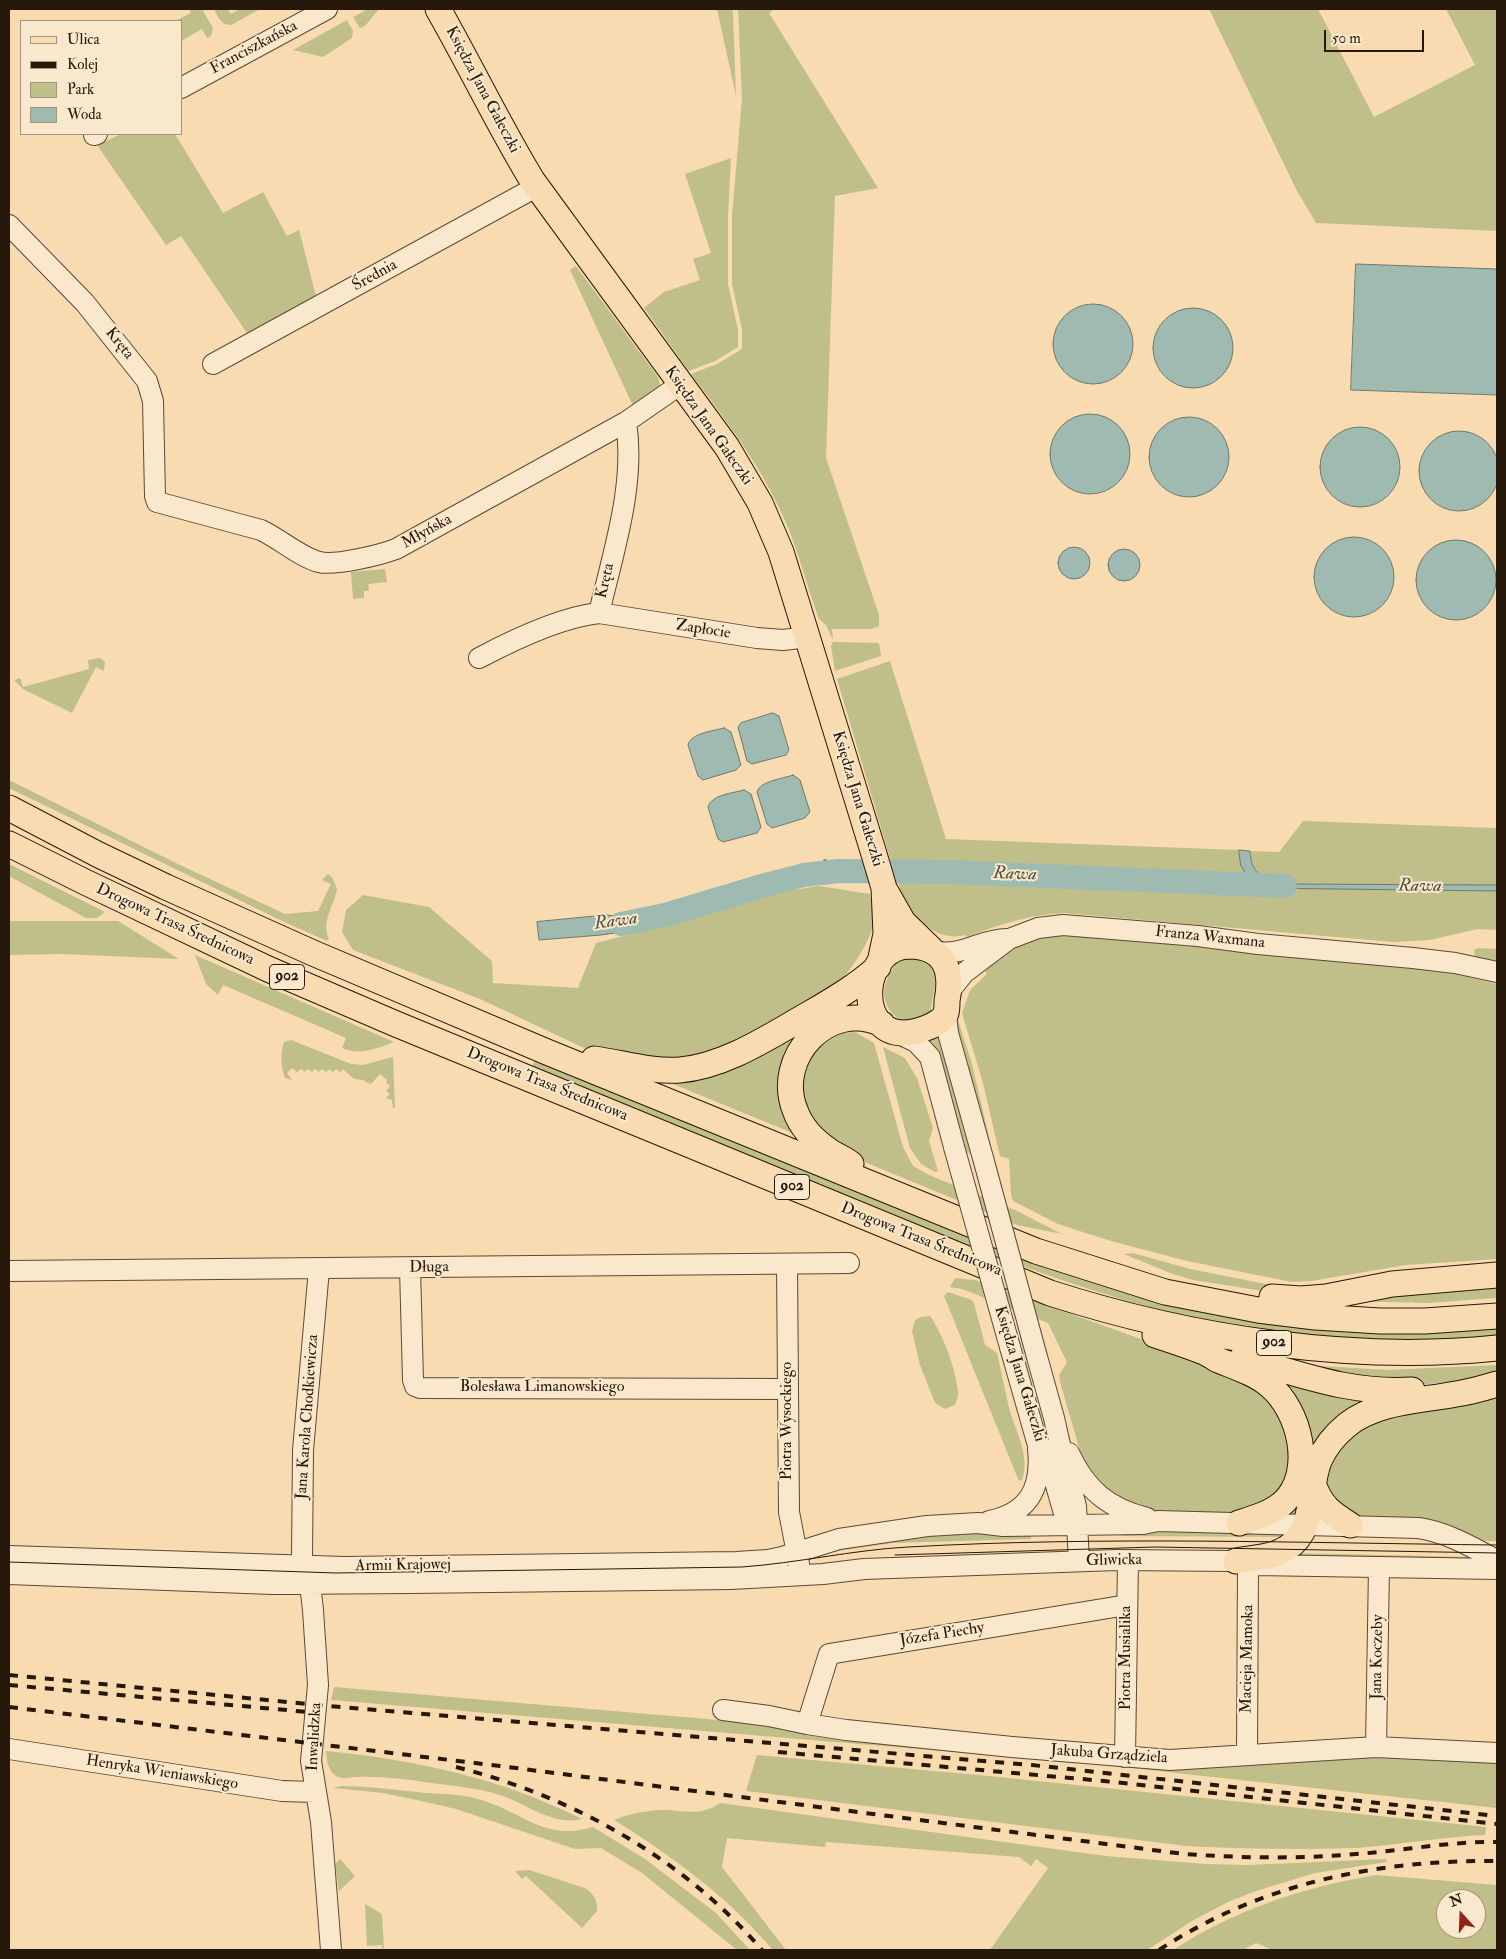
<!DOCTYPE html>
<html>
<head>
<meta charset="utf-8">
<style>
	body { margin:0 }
	#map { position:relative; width:1506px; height:1959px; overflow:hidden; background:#f8dbb0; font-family:"IM FELL Double Pica",serif }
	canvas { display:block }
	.frame { position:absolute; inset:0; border:10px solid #26180a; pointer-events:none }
	.legend { position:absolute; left:20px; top:20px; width:162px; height:115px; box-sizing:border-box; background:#fae8cc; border:1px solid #a5957e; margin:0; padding:6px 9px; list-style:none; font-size:15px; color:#26180a }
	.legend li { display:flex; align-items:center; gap:10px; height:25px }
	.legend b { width:25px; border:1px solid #a5957e }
	.north { position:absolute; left:1436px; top:1889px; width:50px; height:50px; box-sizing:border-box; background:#fae8cc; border:1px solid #a5957e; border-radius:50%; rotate:340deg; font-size:14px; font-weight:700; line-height:20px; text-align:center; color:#26180a }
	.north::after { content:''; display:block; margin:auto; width:18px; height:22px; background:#8f2418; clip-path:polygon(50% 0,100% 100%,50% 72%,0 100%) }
	.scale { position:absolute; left:1324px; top:30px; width:100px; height:22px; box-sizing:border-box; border:2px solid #26180a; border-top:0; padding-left:6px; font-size:15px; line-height:18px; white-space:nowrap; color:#26180a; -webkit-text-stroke:4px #fae8cc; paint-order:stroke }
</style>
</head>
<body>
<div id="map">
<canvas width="1506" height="1959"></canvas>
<div class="frame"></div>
<ul class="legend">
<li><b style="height:6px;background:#f8dbb0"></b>Ulica</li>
<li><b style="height:6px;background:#26180a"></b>Kolej</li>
<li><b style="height:14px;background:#c0bf89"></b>Park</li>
<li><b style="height:14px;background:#9ebab1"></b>Woda</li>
</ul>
<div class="north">N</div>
<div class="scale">50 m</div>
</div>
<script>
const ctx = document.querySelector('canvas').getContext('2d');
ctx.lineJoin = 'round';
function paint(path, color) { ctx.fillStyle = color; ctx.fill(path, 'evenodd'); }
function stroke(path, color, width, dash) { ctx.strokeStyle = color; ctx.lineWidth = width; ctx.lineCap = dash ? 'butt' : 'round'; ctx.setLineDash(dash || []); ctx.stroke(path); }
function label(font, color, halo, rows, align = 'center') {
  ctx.font = font + ' "IM FELL Double Pica",serif'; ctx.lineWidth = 4; ctx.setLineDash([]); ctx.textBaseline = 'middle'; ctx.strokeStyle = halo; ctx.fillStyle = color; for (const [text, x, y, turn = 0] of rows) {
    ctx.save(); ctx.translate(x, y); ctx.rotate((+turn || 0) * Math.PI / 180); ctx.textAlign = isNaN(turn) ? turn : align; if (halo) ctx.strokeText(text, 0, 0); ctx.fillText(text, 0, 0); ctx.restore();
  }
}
paint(new Path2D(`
	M189 9H202L213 28 211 36 207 38 202 29 181 41V21H175L191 13Z
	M214 9H228L231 14 240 9H260L231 25C221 25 218 17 214 9Z
	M368 9H379L365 26 360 28 353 17Z
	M717 9H732L733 14 736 96Z
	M738 9H775L769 13 878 188 835 196 826 458 879 615V626L871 629H832L833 640 826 625 819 619C806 584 798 548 782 514 759 463 725 419 691 374L717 364 742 349V329L732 284V216L742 98Z
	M1209 9H1318L1374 117 1475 65 1446 9H1497V231L1316 223 1296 189Z
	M347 20 353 31 352 38 323 57 293 50Z
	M121 134H175L223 213 263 192 287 236 299 230 317 300 247 333 181 236 166 245 97 145Z
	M731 158 728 216V284L738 330V347L715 361 689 371 644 308 664 292 700 280 693 259 711 253 685 174Z
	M576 266 658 377 660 385 658 388 633 406 570 270Z
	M385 569 387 582 368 584 369 591H364V598L353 599 351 572Z
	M833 642 879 643 881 656 835 671 831 646Z
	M100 658 105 662 104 671 96 667 72 713 23 689 14 680 20 678 23 687 89 669 88 660Z
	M890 661 946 839 1239 850 1241 866 1248 876 1237 880 892 865 837 679Z
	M9 780 180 865 285 914 318 911 331 884 322 880 328 874 332 877 337 889C334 906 321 921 329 939L327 941 278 919 9 788Z
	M1303 821 1497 828V885L1279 884 1278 881C1260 878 1251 870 1250 851L1279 852Z
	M9 864 105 912 97 918H86L9 876Z
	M923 877 1074 879 1278 888 1497 891V930L1478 929 1430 940 1393 942 1064 913C1029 915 1000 924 967 937L965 935C949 939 937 934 923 924 917 919 916 913 908 911L901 894 898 878Z
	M819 886 870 894C871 904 874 916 873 926 869 943 852 968 841 981L704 1061 611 1057 584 1048 480 999 353 950 342 932 346 910 363 895 429 907 492 961 493 983 578 988 596 943 697 917 780 892Z
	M9 921H118L179 959 62 954 9 955Z
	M1053 933 1176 941 1250 952 1437 970 1497 984V1259L1406 1265 1311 1281 1292 1282 1187 1261 1111 1241 1058 1224 1013 1201 1011 1195 1009 1159 1000 1156 983 1083 962 1013 970 990 987 974 982 967 1013 946Z
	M1478 948 1497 949V962L1475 957 1474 950Z
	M195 955 394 1042C379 1048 358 1056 342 1048L346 1038 223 985 218 995 206 984Z
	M898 957C916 958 937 960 935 985 934 994 931 1003 931 1013 925 1016 916 1021 909 1021 892 1022 881 1000 885 986 887 976 895 967 898 957Z
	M974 974 975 975 964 987 956 1014 972 1064 995 1163 991 1162 954 1026C953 1015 957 991 964 982 967 979 971 976 974 974Z
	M842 1027 844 1033 855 1032 874 1043 903 1147 913 1166 929 1175 1015 1210 1062 1234 1017 1225 838 1151 799 1106 803 1061Z
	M810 1029 795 1134 668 1082Z
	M937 1030 974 1155 963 1151C959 1134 954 1118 950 1102 945 1078 945 1057 928 1037Z
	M291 1040 351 1064 363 1065 393 1057 395 1108H393L392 1100 386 1098 390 1094 386 1091 390 1086 386 1083 387 1080 380 1074 372 1083 370 1084 363 1080 354 1079 343 1069 340 1072 336 1069 333 1072 329 1069 326 1072 322 1069 319 1072 315 1069 312 1072 308 1069 305 1072 301 1069 297 1072 292 1068 287 1073 292 1080 285 1078C281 1069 280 1051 284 1042Z
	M883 1047 905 1058 917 1078 933 1128 929 1141 938 1171 935 1172 921 1164 910 1148Z
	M535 1060 1028 1261 1149 1299 1497 1328V1336C1382 1347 1261 1338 1149 1307 1044 1278 943 1236 843 1195 739 1152 635 1109 532 1066Z
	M1133 1253 1190 1269 1286 1288H1298L1394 1272 1355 1282 1263 1291 1193 1280 1170 1273 1124 1254Z
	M955 1278 975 1280 1228 1370 1274 1399 1294 1452 1280 1495 1236 1516 1136 1510 1098 1482 1082 1458 1060 1382 1059 1375 1067 1362 1048 1323 962 1289 950 1287Z
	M1497 1282V1298L1428 1303 1344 1301Z
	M948 1292 972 1300 974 1303 985 1345 997 1353C1001 1371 1005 1390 1009 1408 1015 1429 1031 1458 1022 1480L1020 1481 1018 1479 946 1301 944 1296Z
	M930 1316C943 1334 957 1372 958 1394 958 1398 956 1401 955 1405L945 1409 935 1403 920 1365 912 1331 915 1320 921 1317Z
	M1292 1364 1387 1370 1497 1365V1377L1407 1386Z
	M1262 1369 1368 1395 1302 1516 1286 1518 1304 1479Z
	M1497 1392V1541H1474L1360 1519 1324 1495 1322 1474 1358 1425Z
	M1121 1528 1291 1532 1290 1537 1121 1536Z
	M1031 1529V1539L892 1543 811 1555 817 1551 918 1534Z
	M1292 1553 1472 1557 1476 1560 1294 1557Z
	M334 1687 800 1727 945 1745 1497 1760V1808L1075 1762 331 1700Z
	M326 1751C417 1760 500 1778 582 1819 554 1826 528 1805 503 1796 480 1788 454 1786 431 1783 405 1779 380 1776 354 1777 348 1778 341 1779 336 1776 327 1770 327 1760 326 1751Z
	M757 1755 989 1776 1486 1827 1485 1835C1441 1837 1398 1845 1355 1848 1299 1850 1242 1849 1186 1846L746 1791Z
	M341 1786C369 1786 397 1790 425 1793 442 1794 461 1794 478 1799 522 1811 544 1842 593 1827L645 1859 716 1913 750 1950H737L642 1873 601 1848 575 1849 456 1809 426 1802 383 1793 333 1788Z
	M720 1803 1106 1856 1205 1864 1248 1865 1386 1859 1387 1862 1315 1873 1256 1891 1228 1902 1192 1921 1147 1950H990L1048 1868 1036 1859 1031 1866 1019 1857 826 1842 825 1847 727 1838 722 1867 786 1950H773C728 1897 672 1856 614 1820 628 1814 644 1811 659 1810 682 1809 699 1818 720 1803Z
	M340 1859 355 1876 339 1891 335 1864Z
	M529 1870 585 1888C594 1894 598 1901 597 1911L582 1928 526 1876 522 1879 515 1871Z
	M1376 1875 1497 1885V1950H1273L1256 1943 1243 1950H1173C1235 1910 1303 1887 1376 1875ZM1446 1899H1476V1929H1446Z
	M365 1904 382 1914 384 1947 382 1950V1945L367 1946Z`), '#c0bf89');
const water = new Path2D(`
	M1356 264 1497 269V395L1351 390Z
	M1053 344a40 40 0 1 1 80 0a40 40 0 1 1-80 0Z
	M1153 348a40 40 0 1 1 80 0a40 40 0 1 1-80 0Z
	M1050 454a40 40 0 1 1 80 0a40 40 0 1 1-80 0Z
	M1149 457a40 40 0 1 1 80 0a40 40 0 1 1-80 0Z
	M1320 467a40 40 0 1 1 80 0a40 40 0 1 1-80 0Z
	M1419 471a40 40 0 1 1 80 0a40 40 0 1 1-80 0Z
	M1314 577a40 40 0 1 1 80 0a40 40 0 1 1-80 0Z
	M1416 580a40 40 0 1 1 80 0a40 40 0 1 1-80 0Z
	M1058 563a16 16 0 1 1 32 0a16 16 0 1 1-32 0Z
	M1108 565a16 16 0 1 1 32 0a16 16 0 1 1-32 0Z
	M773 713 779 716 789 750 786 755 752 764 747 761 738 727 741 723Z
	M724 728 731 732 741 765 736 770 703 780 698 776 688 745C691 733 713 731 724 728Z
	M793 775 800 780 810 812 805 818 772 828 767 824 757 792C760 781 782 779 793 775Z
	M744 790 751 794 761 827 757 833 723 842 718 839 708 807C711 795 733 793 744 790Z
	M1239 850 1250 851C1251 871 1260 878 1279 881V884L1497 885V891L1255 888 1241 866Z
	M606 915 636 918 652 916V920L621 932 601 935 539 940 537 922Z`);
paint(water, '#9ebab1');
stroke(water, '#6e796e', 1);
stroke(new Path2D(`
	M825 861 831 867 838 871`), '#6e796e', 4);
stroke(new Path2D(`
	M621 924 665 915 765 885 804 875 838 871 950 872 1285 886`), '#9ebab1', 24);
const minor = new Path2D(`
	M181 88 327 9
	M94 135 97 134
	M9 225 85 303 147 381 153 401 155 496 157 502 261 530C280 539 300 557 319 562 335 566 380 555 396 549L626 422 681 384
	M213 364 536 187
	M599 613 757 638 783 640 808 637
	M479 658C513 640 561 617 599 613 613 553 636 484 626 422
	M933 951C962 958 979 939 1007 939
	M949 992 964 973 1009 939 1038 928 1063 925 1198 936 1258 944 1413 958 1455 963 1497 972
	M946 1014 948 1033 983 1158
	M895 1032 916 1042 930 1057 954 1147
	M787 1264 789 1512 799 1564
	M410 1268 413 1380 415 1386 420 1388 788 1389
	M319 1269 303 1450 302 1557 310 1584 313 1610 318 1685 311 1761 321 1822 331 1950
	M9 1271 849 1263
	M1010 1347 1037 1442 1047 1454 1063 1510 1076 1524
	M1037 1357 1054 1418 1061 1449 1076 1506 1079 1561
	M1069 1453C1086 1490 1108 1508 1147 1518
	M989 1521C1029 1513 1042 1488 1038 1449
	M9 1556 344 1567 736 1562 768 1560 782 1557 839 1539 927 1526 978 1523 1003 1526 1143 1524 1158 1521 1418 1528C1447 1532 1471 1547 1497 1560
	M9 1574 272 1584 412 1583 731 1579 823 1574 864 1569 1117 1560 1236 1561 1256 1565 1497 1569
	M723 1710 769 1716 807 1724 846 1730 1012 1747 1170 1760 1376 1747 1497 1753
	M807 1724 829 1654 1127 1605
	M1376 1747 1379 1567
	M9 1749 282 1791 315 1792
	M1247 1754 1248 1564
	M1125 1757 1128 1560`);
const major = new Path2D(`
	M438 9C470 65 498 124 532 180L727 447 760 503 781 552 874 854 884 888 886 934 880 962
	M9 808 99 855 166 887 313 953 547 1052 1036 1251 1165 1292 1258 1310 1315 1317 1380 1321H1425L1497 1316
	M9 844 85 882 268 969 396 1024 1050 1293C1190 1338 1350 1363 1497 1348
	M886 892 903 922 931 949
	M910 946C945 947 953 970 947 1001 947 1005 947 1009 946 1013 942 1025 915 1033 903 1033 859 1032 861 964 895 949 899 947 905 946 910 946Z
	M594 1059C623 1063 651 1072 680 1070 726 1066 770 1036 809 1014 833 1000 857 986 878 967
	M851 1164C844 1158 836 1156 828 1150 813 1140 801 1127 795 1110 774 1057 829 999 882 1024
	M1272 1297 1301 1299 1326 1297 1392 1284 1497 1275
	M1155 1335C1170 1340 1186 1345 1201 1351 1207 1353 1213 1357 1218 1360 1235 1367 1255 1373 1269 1385 1300 1410 1315 1472 1284 1502 1272 1513 1255 1518 1239 1523
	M1242 1358C1300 1374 1350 1394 1412 1390
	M1314 1486C1322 1507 1331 1513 1350 1525
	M1236 1561C1252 1558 1272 1558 1287 1548 1316 1530 1308 1488 1319 1461 1325 1447 1336 1434 1347 1425 1377 1401 1420 1401 1456 1394 1470 1392 1484 1388 1497 1384`);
stroke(minor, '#5a4934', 22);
stroke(major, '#26180a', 27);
stroke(minor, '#fae8cc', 20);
stroke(major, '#f8dbb0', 25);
stroke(new Path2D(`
	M895 1555 1155 1547 1497 1553
	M9 1562 336 1573 742 1567C798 1563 852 1550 908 1547 1105 1536 1301 1543 1497 1545`), '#26180a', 1);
stroke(new Path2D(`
	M9 1675 329 1706 1032 1765 1497 1816
	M9 1685 308 1712
	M9 1707 500 1766 1184 1854C1241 1858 1299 1859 1356 1854 1403 1851 1450 1841 1497 1842
	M778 1752 1104 1781 1497 1824
	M456 1767C572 1796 684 1859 762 1950
	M1159 1950C1262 1883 1376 1860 1497 1861`), '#26180a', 4, [9, 9]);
const minorBridge = new Path2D(`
	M954 1147 1010 1347
	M983 1158 1037 1357`);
stroke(minorBridge, '#5a4934', 22, []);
stroke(minorBridge, '#fae8cc', 20);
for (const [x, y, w] of [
	[287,977,35],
	[792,1187,35],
	[1274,1343,35]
]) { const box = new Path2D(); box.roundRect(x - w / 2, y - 12.5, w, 25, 4); ctx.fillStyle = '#fae8cc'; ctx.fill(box); stroke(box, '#26180a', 1); }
label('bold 15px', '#26180a', null, [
	["902",287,977],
	["902",792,1187],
	["902",1274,1343]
]);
label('16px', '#26180a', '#fae8cc', [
	["Franciszkańska",254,48,-28],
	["Księdza Jana Gałeczki",482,90,62],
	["Średnia",375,276,-29],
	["Kręta",119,344,51],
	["Księdza Jana Gałeczki",708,426,55],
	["Młyńska",427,532,-29],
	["Kręta",606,581,-77],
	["Zapłocie",703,630,9],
	["Księdza Jana Gałeczki",857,799,73],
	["Drogowa Trasa Średnicowa",175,925,25],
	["Franza Waxmana",1210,938,6],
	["Drogowa Trasa Średnicowa",547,1085,22],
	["Drogowa Trasa Średnicowa",921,1240,22],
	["Długa",429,1268,-1],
	["Księdza Jana Gałeczki",1019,1374,73],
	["Bolesława Limanowskiego",542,1388],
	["Jana Karola Chodkiewicza",308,1417,-86],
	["Piotra Wysockiego",788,1421,-90],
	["Gliwicka",1114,1561,-1],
	["Armii Krajowej",403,1566,-1],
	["Józefa Piechy",942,1635,-9],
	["Jana Koczeby",1378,1657,-89],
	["Piotra Musialika",1127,1658,-90],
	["Macieja Mamoka",1248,1659,-89],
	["Inwalidzka",315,1737,-87],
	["Jakuba Grządziela",1109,1755,4],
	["Henryka Wieniawskiego",162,1773,9]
]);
label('italic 18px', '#505144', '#fae8cc', [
	["Rawa",1015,875,2],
	["Rawa",1420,887,1],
	["Rawa",616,922,-8]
]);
</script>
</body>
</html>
